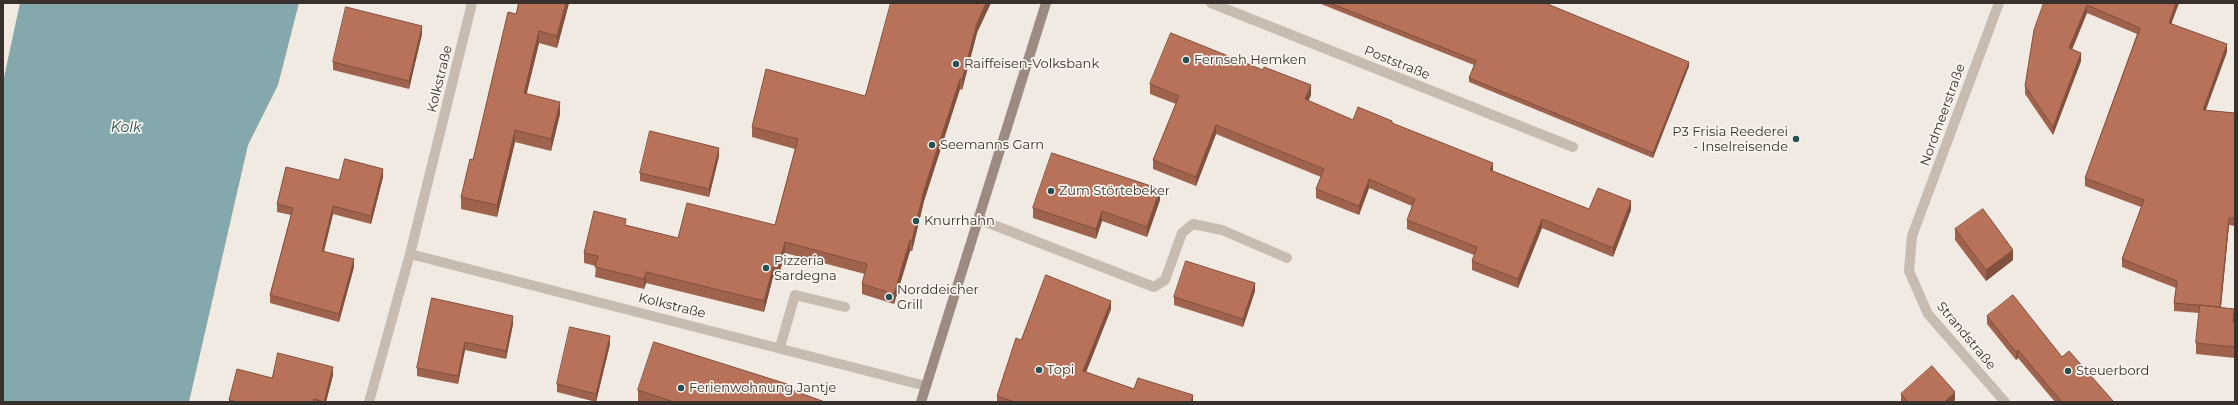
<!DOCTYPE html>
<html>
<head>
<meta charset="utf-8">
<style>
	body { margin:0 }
	#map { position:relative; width:2238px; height:405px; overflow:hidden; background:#f1eae2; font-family:Montserrat,sans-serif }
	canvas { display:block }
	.frame { position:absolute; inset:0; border:4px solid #38302c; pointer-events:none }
</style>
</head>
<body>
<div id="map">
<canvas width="2238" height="405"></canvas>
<div class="frame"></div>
</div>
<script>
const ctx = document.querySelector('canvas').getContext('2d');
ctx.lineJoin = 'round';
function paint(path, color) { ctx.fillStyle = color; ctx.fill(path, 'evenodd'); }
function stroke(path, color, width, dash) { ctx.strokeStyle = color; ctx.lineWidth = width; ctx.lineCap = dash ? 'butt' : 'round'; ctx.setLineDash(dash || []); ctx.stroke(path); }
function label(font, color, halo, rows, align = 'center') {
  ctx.font = font + ' Montserrat,sans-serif'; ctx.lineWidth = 3.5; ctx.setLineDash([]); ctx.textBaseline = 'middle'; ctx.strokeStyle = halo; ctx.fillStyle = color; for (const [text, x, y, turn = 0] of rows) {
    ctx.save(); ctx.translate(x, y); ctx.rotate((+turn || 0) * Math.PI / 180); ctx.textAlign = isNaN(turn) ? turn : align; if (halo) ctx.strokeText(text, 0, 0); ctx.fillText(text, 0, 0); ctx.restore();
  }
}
paint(new Path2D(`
	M20 3H299L278 85 248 145 189 402H3V82Z`), '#84a8ab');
stroke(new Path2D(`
	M978 219 1154 287 1165 280 1182 233 1193 224 1222 230 1287 258
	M780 347 795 295 845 307`), '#c8bbaf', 10);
stroke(new Path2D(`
	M1211 3 1573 147
	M1999 3 1912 236 1909 271 1928 314 2005 402
	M410 254 926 386
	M369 402 410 254 472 3`), '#c8bbaf', 10);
stroke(new Path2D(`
	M921 402 1046 3`), '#9c8b80', 10);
paint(new Path2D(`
	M519 3H569L557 48 539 43 526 94 560 114 551 151 515 142 497 217 461 209V197L473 160Z
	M1321 3H1545L1689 66 1653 158 1469 82V78L1474 65 1321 4Z
	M2044 3H2179L2171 23 2227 52 2205 110 2235 113V226L2229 225 2221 307 2234 319V322H2235V358L2196 354V343L2199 313 2174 311V303L2176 288 2122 267V259L2141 207 2085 186V178L2137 34 2087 13 2072 50 2081 61 2053 135 2025 94V86Z
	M977 33 962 90 960 89 924 201 912 251H910L894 304 862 294V284L865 274 785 253 778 278 773 277 764 312 646 283 644 289 595 277 596 266 584 263V253L626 225 678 238 775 225 795 149 752 137V127L865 96Z
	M422 34 409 89 333 70V62Z
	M1150 84 1311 95 1308 101 1353 120 1392 123 1493 171 1589 209 1631 210 1613 257 1542 228 1518 288 1472 270V261L1474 255 1407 229V220L1412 206 1369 188 1359 215 1316 198V189L1321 177 1216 134 1196 186 1153 169V160L1176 104 1150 94Z
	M719 156 709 197 640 181V173Z
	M383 177 371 224 333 214 324 251 354 267 339 322 270 303V295L291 215 277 212V204Z
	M1160 200 1147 237 1102 221 1096 239 1033 218V208Z
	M1955 229 2013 260 1986 281 1955 240Z
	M1255 291 1243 327 1174 305V297Z
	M432 298 513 324 506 359 465 350 458 384 417 376V368Z
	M1111 309 1086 372 1134 389 1193 402H997V396L1021 340Z
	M1987 316 2062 357 2114 402H2055L2018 358 2016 360 1987 324Z
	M610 344 596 402 557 392V384Z
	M333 375 326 402H229V400L272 378Z
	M787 389 825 402H640L638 401V390Z
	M1901 394 1955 400 1953 402H1901Z`), '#9e624d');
paint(new Path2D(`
	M566 3H569L557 48V36Z
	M986 3H991L977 33 962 90V80L977 23Z
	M2176 3H2179L2169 30V23Z
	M2087 5V13L2069 56V48Z
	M422 26V34L409 89V81Z
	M539 31V43L524 105V93Z
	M2227 44V52L2203 118V110Z
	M2081 53V61L2053 135V127Z
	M1689 62V66L1653 158V153Z
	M960 79V89L924 201 912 251V241L924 190Z
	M1311 85V95L1305 109V99Z
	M560 102V114L551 151V139Z
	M1216 125V134L1196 186V177Z
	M515 130V142L497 217V205Z
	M719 148V156L709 197V189Z
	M1493 163V172L1490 170Z
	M383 169V177L371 224V216Z
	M1369 179V188L1359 215V206Z
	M1160 189V200L1147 237V227Z
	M1631 201V210L1613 257V248Z
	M333 206V214L322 259V251Z
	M1102 211V221L1096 239V229Z
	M2229 218V225L2220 315V307Z
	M1542 219V228L1518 288V279Z
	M910 240V251L894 304V294Z
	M785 242V253L778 278V268Z
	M2013 250V260L1986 281V270Z
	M354 259V267L339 322V314Z
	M773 267V277L764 312V301Z
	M646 272V283L644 289V279Z
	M1255 283V291L1243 327V319Z
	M1111 301V309L1083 380V371Z
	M513 316V324L506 359V351Z
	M610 336V344L596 402V394Z
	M465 342V350L458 384V376Z
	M2018 350V358L2016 360V352Z
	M333 367V375L326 402H324Z
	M1955 392V400L1953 402H1944Z
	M1193 395V402H1191Z`), '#81503e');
const building = new Path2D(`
	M519 3H566L557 36 539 31 524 93 560 102 551 139 515 130 497 205 461 197 470 159 473 160 508 12 516 14Z
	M891 3H986L977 23 962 80 960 79 924 190 912 241 910 240 894 294 862 284 867 264 785 242 778 268 773 267 764 301 646 272 644 279 595 267 598 256 584 253 594 211 626 219 625 225 678 238 687 203 775 225 798 139 752 127 766 69 865 96Z
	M1330 3H1545L1689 62 1653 153 1469 78 1476 61Z
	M2044 3H2176L2169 23 2227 44 2203 110 2235 113V218H2229L2220 307 2174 303 2177 281 2122 259 2144 200 2085 178 2140 28 2087 5 2069 48 2081 53 2053 127 2025 86 2034 30Z
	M346 7 422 26 409 81 333 62Z
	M1171 33 1263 70 1264 67 1311 85 1305 99 1353 120 1358 107 1392 121V123L1493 163 1490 170 1589 209 1598 188 1631 201 1613 248 1542 219 1518 279 1472 261 1477 247 1407 220 1415 199 1369 179 1359 206 1316 189 1324 169 1216 125 1196 177 1153 160 1179 96 1150 84Z
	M650 131 719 148 709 189 640 173Z
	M1052 153 1160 189 1147 227 1102 211 1096 229 1033 208Z
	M345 159 383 169 371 216 333 206 322 251 354 259 339 314 270 295 293 208 277 204 286 167 339 180Z
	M1983 209 2013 250 1986 270 1955 229Z
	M1186 261 1255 283 1243 319 1174 297Z
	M1046 275 1111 301 1083 371 1134 389 1138 378 1193 395 1191 402H1015L997 396 1016 338 1021 340Z
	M2013 295 2062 357 2069 351 2114 402H2062L2018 350 2016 352 1987 316Z
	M432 298 513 316 506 351 465 342 458 376 417 368Z
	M2200 305 2234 309 2233 322H2235V347L2196 343Z
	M570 327 610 336 596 394 557 384Z
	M654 342 787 384 786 388 825 402H674L638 390Z
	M278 353 333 367 324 402 314 399 313 402H238L229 400 237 369 272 378Z
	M1932 366 1955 392 1944 402H1908L1901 394Z`);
paint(building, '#b87259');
stroke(building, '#81503e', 1);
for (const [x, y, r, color] of [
	[1186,60,4,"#265155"],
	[956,64,4,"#265155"],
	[1796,139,4,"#265155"],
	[932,145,4,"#265155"],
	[1051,191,4,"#265155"],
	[916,221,4,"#265155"],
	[766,268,4,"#265155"],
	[889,297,4,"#265155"],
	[1039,370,4,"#265155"],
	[2068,371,4,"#265155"],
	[681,388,4,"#265155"]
]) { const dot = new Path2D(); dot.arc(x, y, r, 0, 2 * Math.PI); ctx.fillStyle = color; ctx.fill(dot); stroke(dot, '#f9f4ee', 1.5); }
label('13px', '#38302c', '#f9f4ee', [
	["Fernseh Hemken",1194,60],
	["Raiffeisen-Volksbank",964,64],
	["P3 Frisia Reederei",1788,132,"right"],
	["- Inselreisende",1788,147,"right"],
	["Seemanns Garn",940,145],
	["Zum Störtebeker",1059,191],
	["Knurrhahn",924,221],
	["Pizzeria",774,261],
	["Sardegna",774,276],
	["Norddeicher",897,290],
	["Grill",897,305],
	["Topi",1047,370],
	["Steuerbord",2076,371],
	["Ferienwohnung Jantje",689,388]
], 'left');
label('13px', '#38302c', '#f9f4ee', [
	["Poststraße",1397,63,22],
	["Kolkstraße",440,79,-76],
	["Nordmeerstraße",1943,115,-70],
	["Kolkstraße",672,306,14],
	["Strandstraße",1966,336,50]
]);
label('italic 14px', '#265155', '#f9f4ee', [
	["Kolk",126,128]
]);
</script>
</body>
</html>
